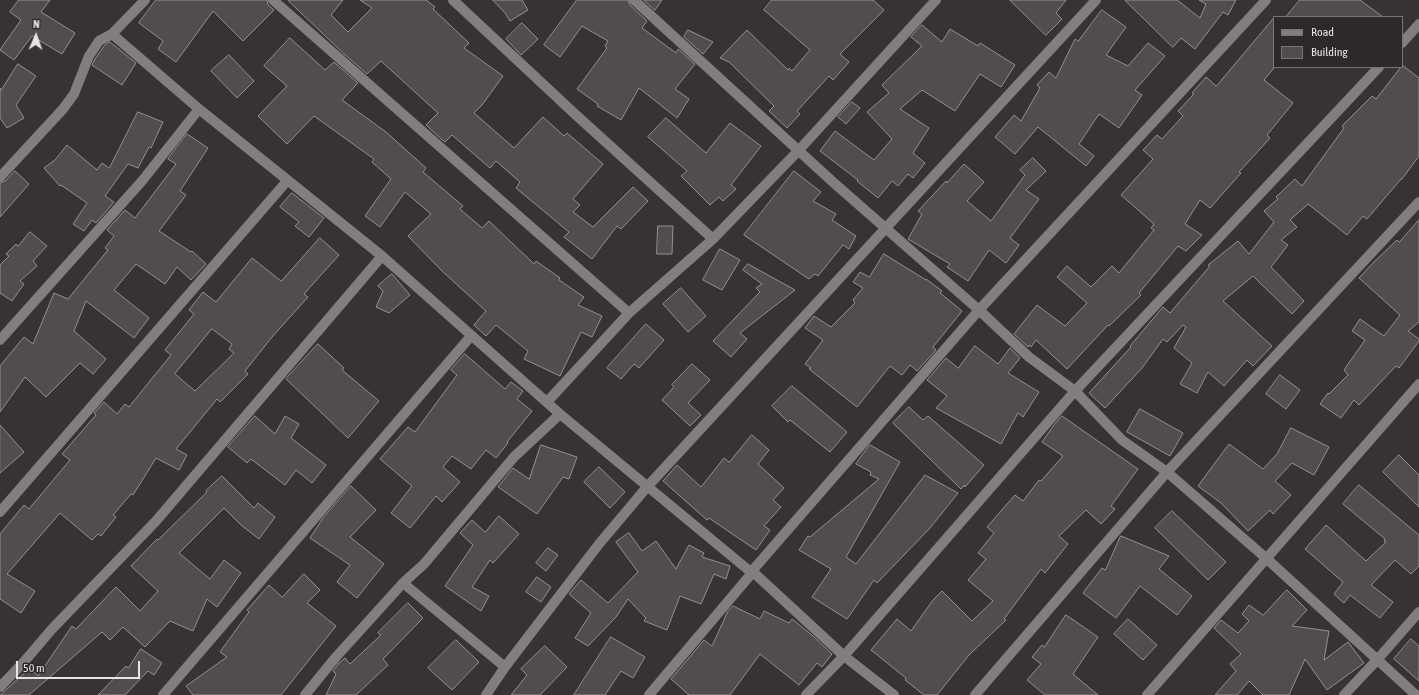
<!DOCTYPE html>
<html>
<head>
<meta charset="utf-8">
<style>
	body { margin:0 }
	#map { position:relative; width:1419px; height:695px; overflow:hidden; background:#373235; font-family:"Asap Condensed",sans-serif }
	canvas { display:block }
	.legend { position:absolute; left:1273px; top:16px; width:130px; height:52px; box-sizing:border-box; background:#2d282b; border:1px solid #777376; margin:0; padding:5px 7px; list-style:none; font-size:12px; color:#e7e4e6 }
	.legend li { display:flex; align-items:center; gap:8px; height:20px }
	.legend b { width:20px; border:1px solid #777376 }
	.north { position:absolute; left:16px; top:16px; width:40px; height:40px; -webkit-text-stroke:3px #2d282b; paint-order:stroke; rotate:2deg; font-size:11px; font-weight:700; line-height:16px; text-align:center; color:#e7e4e6 }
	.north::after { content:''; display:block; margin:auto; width:14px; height:18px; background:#e7e4e6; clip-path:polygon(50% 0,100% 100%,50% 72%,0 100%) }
	.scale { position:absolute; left:16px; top:661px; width:124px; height:18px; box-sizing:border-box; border:2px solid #e7e4e6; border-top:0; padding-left:5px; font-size:12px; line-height:14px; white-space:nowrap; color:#e7e4e6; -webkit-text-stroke:3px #2d282b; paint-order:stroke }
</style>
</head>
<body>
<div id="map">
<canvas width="1419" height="695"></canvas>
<ul class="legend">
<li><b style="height:5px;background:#837c80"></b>Road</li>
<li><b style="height:11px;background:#524c50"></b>Building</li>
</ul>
<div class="north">N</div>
<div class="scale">50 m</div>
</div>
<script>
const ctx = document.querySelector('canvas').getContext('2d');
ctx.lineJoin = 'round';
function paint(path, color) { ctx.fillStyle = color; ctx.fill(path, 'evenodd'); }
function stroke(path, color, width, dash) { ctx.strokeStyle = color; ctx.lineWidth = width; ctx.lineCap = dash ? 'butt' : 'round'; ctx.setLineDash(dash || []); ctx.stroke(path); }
const building = new Path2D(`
	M19 0H50L41 12 75 33 62 54 32 36 14 60 0 50 21 20 10 12Z
	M156 0H267L268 5 274 10 243 41 213 11 176 62 158 49 163 41 139 23Z
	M288 0H343L331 15 348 32 372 8 360 0H426L435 7 433 9 469 43 464 48 503 76 482 105 474 113 514 148 543 117 564 136 567 133 603 164 573 199 580 205 573 212 593 227 633 187 648 201 621 229 617 226 592 259 564 237 569 232 516 188 520 182 496 161 490 168 452 135 445 142 440 138 426 125 438 113 381 61 367 74 343 53Z
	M493 0H522L528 10 510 21 505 13Z
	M577 0H628L630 5 647 21 642 28 676 53 678 49 695 64 675 89 689 99 677 118 639 88 621 120 597 106 598 104 577 89 607 48 605 46 608 41 582 26 560 57 544 45Z
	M644 0H662L655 10Z
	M772 0H873L884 10 840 54 849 62 833 80 829 76 797 111 800 114 787 128 769 111 774 106 729 62 720 58 747 30 788 70 789 68 792 71 810 50 764 10Z
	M1010 0H1066L1056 13 1062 19 1046 35Z
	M1125 0H1177L1200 18 1206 4 1199 0H1236L1228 15 1223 12 1195 49 1181 38 1173 47Z
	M1300 0H1360L1383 17H1286Z
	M1102 10 1126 27 1106 55 1128 66 1148 43 1165 56 1135 90 1142 95 1119 128 1099 114 1079 144 1094 156 1086 166 1038 127 1015 154 995 137 1014 115 1021 121 1040 88 1037 85 1049 72 1056 78 1075 39 1078 41Z
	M1274 18V68L1264 80 1293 103 1267 135 1270 138 1239 172 1241 173 1210 208 1200 200 1185 224 1202 235 1186 251 1178 246 1139 293 1141 295 1109 326 1108 325 1067 369 1036 340 1031 347 1029 345 1028 347 1014 334 1037 305 1065 326 1087 303 1057 277 1067 266 1091 287 1112 266 1119 273 1154 230 1151 228 1154 224 1121 195 1153 159 1143 150 1157 135 1162 139 1183 116 1178 111 1194 94 1192 93 1206 77 1216 86Z
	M522 23 538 39 521 55 506 39Z
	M922 25 942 42 950 29 978 46 980 43 1015 65 1001 87 980 74 955 111 922 90 900 109 929 128 913 153 925 163 913 178 908 174 898 186 892 181 878 198 857 181 858 180 820 151 835 131 874 160 892 139 867 112 889 93 882 85 922 46 911 37Z
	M688 30 713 42 703 54 684 37Z
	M290 38 325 70 334 62 358 83 342 100 386 132 426 168 423 172 463 206 460 209 482 228 489 221 534 264 536 261 560 278 559 280 584 297 578 305 602 316 592 337 581 332 560 376 524 359 528 351 496 325 486 336 474 325 486 311 443 272 408 236 431 214 405 192 380 227 365 216 391 179 372 162 374 159 314 116 287 144 258 116 287 86 264 66Z
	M110 42 136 63 122 85 92 65 95 59 104 46Z
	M229 55 254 81 237 98 211 71Z
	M18 64 36 76 16 105 24 118 7 128 0 118V88L1 90Z
	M1402 65 1419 78V156L1402 179H1401L1367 219 1363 216 1347 235 1308 204 1290 220 1297 227 1281 240 1288 245 1271 267 1304 301 1292 314 1253 276 1223 301 1272 346 1253 366 1247 360 1224 386 1208 372 1197 393 1180 384 1192 363 1174 348 1186 327 1183 325 1167 342 1163 339 1142 368 1105 408 1089 393 1131 347 1130 346 1163 307 1170 313 1210 266 1208 265 1238 241 1249 254 1274 222 1264 211 1278 199 1276 197 1295 179 1302 186 1344 128 1342 126 1372 96 1376 99 1401 67H1402Z
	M852 102 860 108 846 124 838 117Z
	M138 112 163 122 151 148 149 147 138 168 128 164 105 196 114 202 96 223 92 220 84 231 73 224 87 203 61 185 60 186 44 168 55 160 67 145 97 170 102 163 109 168Z
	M666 118 706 153 730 123 761 146 731 185 736 189 723 201 719 197 710 205 681 176 687 171 648 137Z
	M187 134 208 148 180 191 186 195 159 231 191 252 192 251 206 264 191 280 177 267 165 284 136 264 114 290 149 318 134 338 86 301 74 331 106 359 93 374 80 363 46 397 25 377 0 412V366L24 337 33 344 54 293 68 299 108 250 105 248 114 236 107 230 125 210 135 218 176 164 168 159Z
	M1033 158 1046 171 1026 190 1039 199 1010 238 1019 245 1006 263 989 250 968 281 947 267 950 264 908 239 922 214 918 211 946 181 947 183 964 164 984 182 967 201 991 221 1025 175 1020 170Z
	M15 171 29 184 0 217V183L5 181Z
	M794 171 821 192 813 201 836 214 832 220 856 236 849 249 843 245 818 276 815 274 809 279 744 235Z
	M292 193 324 218 309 237 295 226 299 222 280 207Z
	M1419 220V322L1408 331 1419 339V341L1399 368 1396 366 1359 405 1354 400 1341 418 1320 404 1328 393 1329 394 1348 375 1344 370 1365 340 1352 331 1360 319 1384 336 1400 315 1359 278 1374 262 1397 240 1399 242Z
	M658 226H673L672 254H657Z
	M30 232 47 246 33 261 37 266 20 281 24 284 12 301 0 293V265L9 256 6 254 16 244 18 246Z
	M320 238 339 255 304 294 308 297 272 337 245 371 248 374 220 402 217 399 176 449 187 455 179 470 156 458 133 495 131 494 113 515 116 517 101 536 98 534 92 540 60 513 7 574 35 591 21 613 0 599V534L24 505 29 509 70 460 62 454 96 415 94 413 104 402 117 414 125 404 129 407 171 355 165 350 194 314 189 310 203 292 216 302 252 258 281 281ZM212 329 232 344 229 349 234 353 195 391 175 374Z
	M720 249 740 260 722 290 703 280Z
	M884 254 926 280V279L942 291 940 293 962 311 933 347 936 350 917 371 910 365 902 375 890 366 857 407 809 369 811 368 805 364 823 340 805 328 814 316 831 327 855 303 853 300 863 288 853 282 860 272 869 277Z
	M748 264 795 290 740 333 747 339 731 357 713 341 760 292 756 288 762 284 743 270Z
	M392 274 410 295 389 313 376 307 383 291 378 286Z
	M681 288 706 316 688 332 663 304Z
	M646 324 664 340 639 368 634 364 621 379 607 368Z
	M318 344 344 368 342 370 379 401 348 438 286 379Z
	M975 346 998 364 1010 348 1020 358 1008 373 1039 392 1023 417 1018 413 1001 444 936 408 947 396 927 380 946 358 958 368Z
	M465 354 505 389 511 382 523 391 517 399 532 411 507 442 508 443 496 458 486 450 471 469 452 456 443 467 460 482 442 502 436 496 410 528 391 513 412 486 380 459 408 427 415 432 457 375 451 370Z
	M692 364 710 380 688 403 701 415 690 426 662 400 674 387 672 385Z
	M1280 375 1300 390 1286 409 1266 394Z
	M792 386 847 432 830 452 790 420 788 422 772 406Z
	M909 407 923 420 928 416 984 465 965 487 964 485 961 489 893 423Z
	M1140 409 1183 433 1170 456 1127 432Z
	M255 416 275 434 285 416 299 424 291 438 326 465 312 483 296 470 285 485 251 459 247 463 228 447Z
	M1062 416 1138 469 1111 506 1115 509 1101 524 1086 510 1059 536 1068 544 1045 573 1041 569 1004 619 1006 620 969 655 937 695H924L905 680 906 678 871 650 897 619 911 631 933 600 942 591 972 621 993 601 968 580 986 559 978 553 994 533 987 527 1015 495 1023 501 1039 480 1041 481 1063 456 1042 442 1054 425Z
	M0 425 24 452 0 473Z
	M1291 428 1329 447 1314 475 1292 463 1275 481 1291 495 1273 514 1270 510 1248 531 1221 503 1198 486 1229 444 1263 469 1277 454Z
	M752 435 769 450 758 464 784 488 773 500 781 507 764 526 770 530 756 550 709 518 707 520 663 481 677 465 701 487 724 458 729 462Z
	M541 445 577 457 569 479 563 477 537 514 498 487 513 468 529 479Z
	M870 445 900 462 846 557 856 564 925 475 958 493 930 528 877 583 874 580 847 619 812 597 831 569 799 550 808 536 810 537 879 479 870 475 871 472 856 464Z
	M1399 455 1419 475V507L1383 472Z
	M599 467 625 492 610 508 584 482Z
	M222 476 254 508 258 503 275 517 259 539 241 525 224 508 179 553 210 579 224 560 241 573 217 607 207 599 193 631 170 621 145 647 123 627 110 640 102 632 29 695H0L30 668 38 676 72 626 76 629 116 587 140 611 158 591 131 566 157 539 158 540 207 492 206 491Z
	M1359 485 1419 535V566L1411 574 1395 560 1371 585 1393 602 1380 618 1350 595 1344 603 1334 594 1343 582 1305 549 1326 525 1366 561 1386 542 1384 541 1385 539 1343 504Z
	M351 486 376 510 350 537 384 564 357 598 337 582 350 565 310 538 323 518Z
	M1172 511 1226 562 1208 580 1155 528Z
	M499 516 519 534 493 563 490 560 472 587 489 596 481 611 445 586 473 545 460 533 472 520 485 532Z
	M629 533 642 551 656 541 676 569 689 545 704 553 702 557 730 566 726 579 714 574 701 604 680 596 667 630 644 621 646 618 628 599 616 617 588 646 575 638 591 613 569 594 581 580 608 603 638 572 616 542Z
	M1121 536 1169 556 1159 569 1192 596 1177 615 1140 586 1116 618 1083 593 1102 568 1105 570Z
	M548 548 558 555 546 571 536 563Z
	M304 574 320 590 307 603 336 626 281 695H193L186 686 227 657 220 652 249 612 247 610 269 585 282 597Z
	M537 577 551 587 541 602 526 592Z
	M1287 590 1307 610 1292 626 1329 631 1324 660 1348 642 1364 663 1327 690 1305 659 1289 695H1263L1249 681 1237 695H1215L1236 671 1230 664 1241 654 1214 628 1221 620 1238 633 1249 621 1242 614 1249 605 1263 615Z
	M408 603 423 618 383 659 388 665 356 695H326L336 674 333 671 339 663 345 658 350 664 381 635 378 633Z
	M733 606 760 619 764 611 789 623 792 619 813 636 832 654 822 667 817 663 799 685 760 654 730 695H689L671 679 704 640 712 646 728 611Z
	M1066 615 1098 637 1073 674 1098 695H1045L1027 680 1041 664 1032 657 1042 645 1044 647Z
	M1128 619 1157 645 1143 660 1114 634Z
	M611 637 645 657 633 678 621 671 605 695H574Z
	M1411 639 1419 646V681L1394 659Z
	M456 640 479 662 452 690 428 668Z
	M545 646 567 667 540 695H511L527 675 521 669Z
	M141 649 162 663 154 675 148 671 125 695H98L126 666 128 668Z`);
paint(building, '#524c50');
stroke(building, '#958e92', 1);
stroke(new Path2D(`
	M145 0 112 34 199 109 382 256 560 414 752 573V571L844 656 894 695
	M273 0 629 313
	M453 0 576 115 713 239
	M634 0 834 183 979 310 1029 357 1075 391 1122 440 1167 472 1267 559 1416 695
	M1402 43 1419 24
	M0 177 63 109 74 94 89 56 99 41 112 34
	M0 340 142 181 199 109
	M547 402 629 313 713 239 799 150 936 0
	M0 512 287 181
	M752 571 979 310 1266 0
	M403 583 505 667 599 544 647 487 1096 0
	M0 687 23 663 52 629 156 521 382 256
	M163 695 471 336
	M305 695 336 657 403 583 424 564 514 457 560 414
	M486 695 505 667
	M649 695 752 573
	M806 695 844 656 1075 391 1379 67
	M975 695 1167 472 1419 202
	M1147 695 1419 384
	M1344 695 1377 660 1419 612`), '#837c80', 10);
</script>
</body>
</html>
